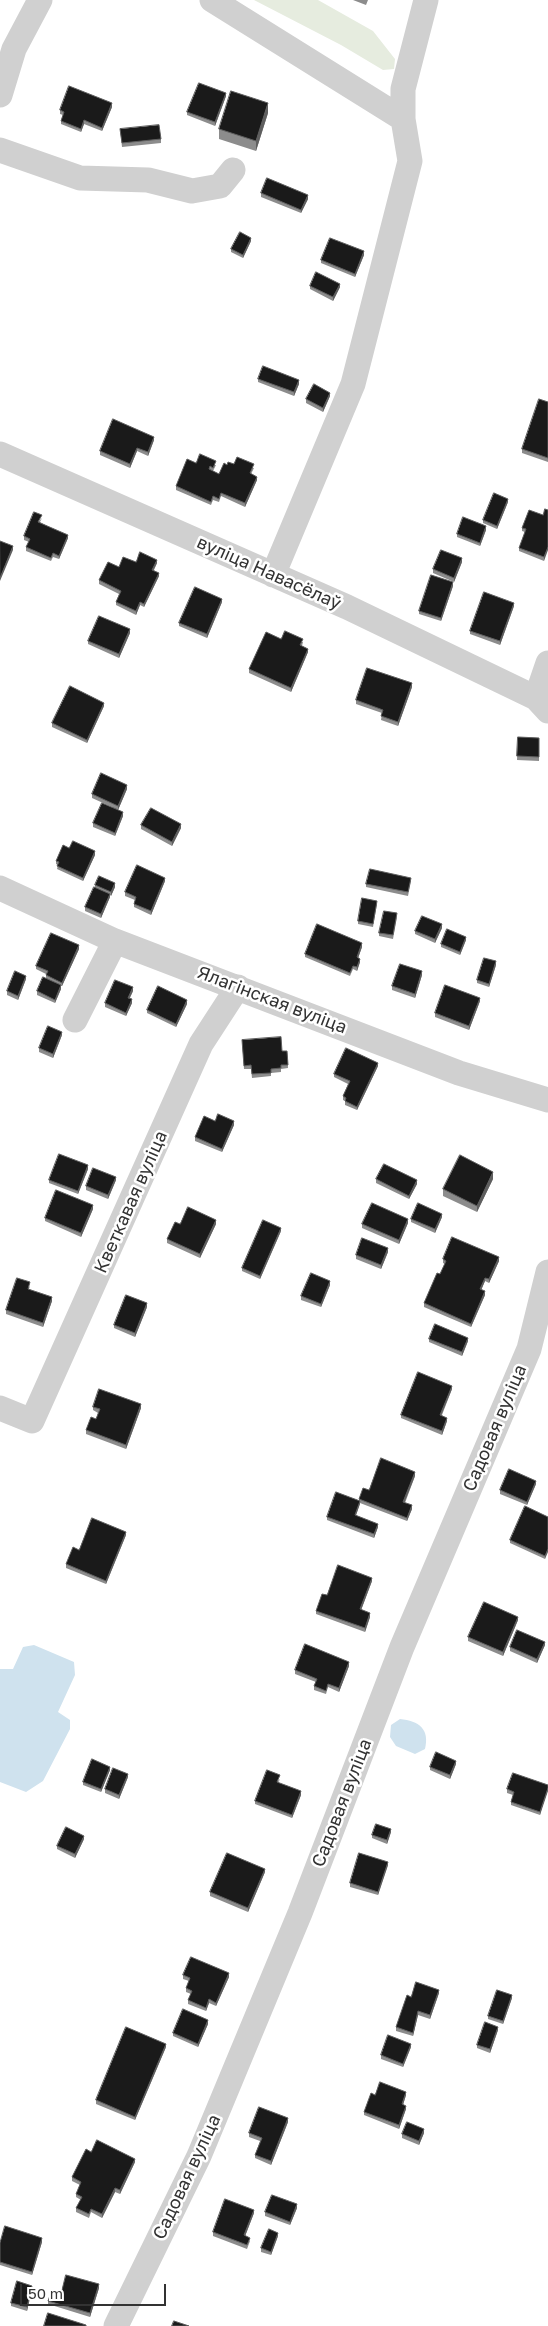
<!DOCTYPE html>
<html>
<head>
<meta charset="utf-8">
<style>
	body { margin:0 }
	#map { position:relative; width:548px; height:2326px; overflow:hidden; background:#fff; font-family:"Golos Text",sans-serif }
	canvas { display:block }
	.scale { position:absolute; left:20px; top:2284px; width:146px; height:22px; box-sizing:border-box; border:2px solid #333; border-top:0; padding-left:6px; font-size:15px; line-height:18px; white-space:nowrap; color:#333; -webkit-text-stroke:4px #fff; paint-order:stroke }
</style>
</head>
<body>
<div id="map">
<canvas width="548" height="2326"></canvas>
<div class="scale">50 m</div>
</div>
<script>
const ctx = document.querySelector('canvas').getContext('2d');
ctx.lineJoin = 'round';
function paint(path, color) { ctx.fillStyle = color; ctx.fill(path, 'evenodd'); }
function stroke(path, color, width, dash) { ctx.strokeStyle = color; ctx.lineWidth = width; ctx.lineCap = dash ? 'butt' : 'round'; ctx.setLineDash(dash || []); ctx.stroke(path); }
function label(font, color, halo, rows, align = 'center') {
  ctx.font = font + ' "Golos Text",sans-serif'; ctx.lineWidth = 5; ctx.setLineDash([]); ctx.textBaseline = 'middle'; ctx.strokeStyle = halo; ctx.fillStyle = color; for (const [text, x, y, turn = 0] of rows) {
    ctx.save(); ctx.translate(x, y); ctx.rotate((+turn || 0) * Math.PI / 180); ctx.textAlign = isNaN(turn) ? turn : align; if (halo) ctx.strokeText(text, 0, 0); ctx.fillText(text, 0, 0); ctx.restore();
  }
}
paint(new Path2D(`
	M254 0H318L373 31 395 59 394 69 383 70 341 45Z`), '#e6ecdf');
paint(new Path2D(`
	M34 1645 74 1662 75 1675 58 1712 70 1720V1729L43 1781 26 1792 0 1782V1669H13L23 1647Z
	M400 1719C419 1721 430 1729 425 1749L415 1754 396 1746 390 1737 391 1725Z`), '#cfe2ee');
stroke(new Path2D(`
	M212 0 403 119
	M0 95 14 49 40 0
	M0 150 80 178 148 180 192 191 220 186 233 170
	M0 454 347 607 536 698
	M273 575 353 384 410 161 403 119V89L426 0
	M548 663 536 698 548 711
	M0 888 115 941 459 1073 548 1100
	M75 1020 115 941
	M0 1408 32 1421 201 1044 238 987
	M116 2326 199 2156 300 1913 402 1647 529 1349 548 1272`), '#d0d0d0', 25);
paint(new Path2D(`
	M353 0H368L366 5Z
	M226 96 215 126 187 115V112Z
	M112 107 102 131 84 124 81 132 61 124V121L63 115 60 114V110Z
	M268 113 256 151 219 139V129Z
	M120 129 161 139V143L122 147Z
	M261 193 308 199 301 213 261 197Z
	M251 241 243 258 231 252V249Z
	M364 255 355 277 321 263V260Z
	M310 286 340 287 333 301 310 289Z
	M258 379 299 384 294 396 258 382Z
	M330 396 323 412 306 403V399Z
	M548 402V462L522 453V449Z
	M154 440 148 456 137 451 130 468 100 455V451Z
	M196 463 216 465 213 471 219 474 227 465 234 464 254 468 251 474 257 480 245 507 221 496 219 502 213 500 211 505 176 490V486Z
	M508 502 497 529 483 523V520Z
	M545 509 544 561 519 551V548L525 532 522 531V528L543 515Z
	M42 518 40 522 68 538 59 559 53 557 51 561 26 551V547L29 542 24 540V536Z
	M486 530 480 546 457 537V534Z
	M136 562 157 563 154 570 159 576 144 607 140 605 136 615 116 605V602L119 594 99 584V580L119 567Z
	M462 562 454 582 433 573V569Z
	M453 586 441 621 419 614V611Z
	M222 602 207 638 179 626V623Z
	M514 606 500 645 470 634V631Z
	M130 633 119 658 88 644V641Z
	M281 639 303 642 302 646 308 652 291 692 249 673V669Z
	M412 687 398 726 381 720 382 713 356 704V700Z
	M104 706 87 743 52 727V723Z
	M518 737 539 738V761L517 760Z
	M127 789 118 810 123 816 115 836 93 827V823L112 807 92 798V794Z
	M141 825 181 828 172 846 141 829Z
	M69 848 95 855 83 881 57 869 58 865 56 864V861Z
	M165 881 151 915 134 907V904L135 900 125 896V892Z
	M411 881 408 896 366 887V884Z
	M95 885 115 887 111 896 110 895V897L101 918 85 911V907L95 888Z
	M377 904 373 927 358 924V921Z
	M397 917 393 939 379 936V933Z
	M442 928 435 943 415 934V931Z
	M466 940 460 955 441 947V944Z
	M362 947 358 958 360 962 357 971 353 969 350 976 305 957V954Z
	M79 949 62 986H61V989L55 1003 37 995V991L46 978V974L36 969V966Z
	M496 965 489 987 477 983V980Z
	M422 975 415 998 392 990V986Z
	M26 979 18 1000 7 995V991Z
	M133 991 130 998 132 1003 126 1016 105 1007V1003Z
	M480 1001 469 1030 435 1017V1013Z
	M187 1004 176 1027 147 1013V1010Z
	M62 1035 53 1058 39 1052V1048Z
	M242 1040 282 1051H287L288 1068 281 1069V1072L271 1073V1076L252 1078 251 1069H244Z
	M378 1066 357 1110 345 1105V1101L343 1100V1096L348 1084 334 1077V1074Z
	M215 1121 234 1125 222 1152 195 1141V1137Z
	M88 1169 78 1194 49 1183V1180Z
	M376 1179 417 1184 409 1199 376 1183Z
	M493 1179 477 1212 443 1196V1189Z
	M116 1180 108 1199 86 1190V1186Z
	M93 1209 81 1237 45 1221V1218Z
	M442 1217 435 1233 411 1222V1219Z
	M408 1223 399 1244 362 1228V1224Z
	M180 1224H216L200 1258 167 1243V1239Z
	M281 1231 260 1279 242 1271V1268Z
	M388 1252 381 1269 356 1259V1255Z
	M443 1259 499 1261 489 1283 485 1281 481 1290 485 1295 471 1327 424 1307V1303L440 1274 445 1264 443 1263Z
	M330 1285 321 1307 301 1300V1296Z
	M30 1286 29 1289 52 1301 43 1327 6 1314V1310Z
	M147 1307 135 1337 114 1328V1325Z
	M429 1339 468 1341 462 1356 429 1342Z
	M452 1389 442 1415 447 1421 442 1435 401 1418V1415Z
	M93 1407 141 1408 126 1449 86 1434V1430L96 1419 98 1413 93 1410Z
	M415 1476 405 1503 412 1509 407 1521 360 1503 356 1515 378 1527 374 1538 327 1520V1517L359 1500V1499L369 1490Z
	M536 1484 527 1505 500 1494V1490Z
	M548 1517 545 1559 510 1543V1540Z
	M126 1535 106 1584 66 1568V1564L79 1550Z
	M372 1581 361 1610 370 1617 365 1632 316 1614V1611L327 1595Z
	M518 1620 503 1656 468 1641V1637Z
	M545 1645 537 1663 510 1651V1647Z
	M349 1666 339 1692 328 1687 326 1694 314 1690V1686L316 1682 295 1674V1670Z
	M456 1764 450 1779 430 1770V1767Z
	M110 1770 101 1792 83 1785V1782Z
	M128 1777 119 1799 105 1793V1789Z
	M280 1779 278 1783 301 1795 292 1818 255 1804V1801Z
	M548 1785 540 1815 511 1805V1802L513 1795 507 1793V1789Z
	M391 1832 387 1844 372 1838V1835Z
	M84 1839 75 1858 57 1849V1846Z
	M388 1865 378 1895 350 1887V1883Z
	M265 1872 248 1912 210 1896V1892Z
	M183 1975 229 1977 216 2006 209 2003 206 2011 188 2004V2000L191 1994 186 1992V1988L189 1981 183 1979Z
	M439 1993 430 2019 418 2015 413 2036 396 2031V2027L411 1997Z
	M512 1998 503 2024 488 2019V2016Z
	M208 2024 198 2047 173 2036V2033Z
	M498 2030 490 2053 477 2048V2045Z
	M166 2047 135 2120 96 2104V2100Z
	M411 2047 403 2067 381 2059V2055Z
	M375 2095H406L403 2105 406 2109 399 2129 364 2115V2112Z
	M288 2122 271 2165 255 2158V2155L260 2141 249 2137V2133Z
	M424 2133 419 2145 402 2138V2134Z
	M91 2152 135 2162 120 2194 115 2192 102 2218 91 2212 89 2218 76 2212V2208L81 2200 76 2197V2194L80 2185 72 2181V2177Z
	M297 2208 290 2225 265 2216V2212Z
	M254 2213 245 2236 250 2241 247 2249 213 2236V2232Z
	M278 2236 271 2255 261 2252V2248Z
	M42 2242 32 2275 0 2265V2243Z
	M99 2288 90 2317 48 2304V2301L61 2293Z
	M32 2289 27 2311 11 2306V2303Z`), '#8c8c8c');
paint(new Path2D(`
	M226 93V96L215 126V122Z
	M112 103V107L102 131V128Z
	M268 103V113L256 151V141Z
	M84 120V124L81 132V129Z
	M308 195V199L301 213V210Z
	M251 238V241L243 258V255Z
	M364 251V255L355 277V274Z
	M340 284V287L333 301V297Z
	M299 380V384L294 396V392Z
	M330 393V396L323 412V408Z
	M154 437V440L148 456V452Z
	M137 448V451L130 468V464Z
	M257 477V480L245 507V503Z
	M508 499V502L497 529V526Z
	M486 526V530L480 546V543Z
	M68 535V538L59 559V556Z
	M13 546V550L0 581V578Z
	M548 547V550L544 561V557Z
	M462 558V562L454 582V578Z
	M157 560V563L152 573V570Z
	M159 573V576L144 607V604Z
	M453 582V586L441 621V618Z
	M222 599V602L207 638V634Z
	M140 602V605L136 615V611Z
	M514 603V606L500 645V641Z
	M130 629V633L119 658V654Z
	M308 649V652L291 692V688Z
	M412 683V687L398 726V722Z
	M104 703V706L87 743V740Z
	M127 785V789L118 810V806Z
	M123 812V816L115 836V833Z
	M181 824V828L172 846V842Z
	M95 851V855L83 881V878Z
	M165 878V881L151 915V911Z
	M115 883V887L111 896V892Z
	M110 894V897L101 918V914Z
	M442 924V928L435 943V939Z
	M466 937V940L460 955V952Z
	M362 943V947L357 961V957Z
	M79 945V949L62 986V983Z
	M360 959V962L357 971V967Z
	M496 961V965L489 987V984Z
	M422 971V975L415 998V994Z
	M26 976V979L18 1000V996Z
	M61 985V989L55 1003V1000Z
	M133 987V991L128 1001V998Z
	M480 998V1001L469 1030V1026Z
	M132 999V1003L126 1016V1013Z
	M187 1000V1004L176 1027V1024Z
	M62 1032V1035L53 1058V1054Z
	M378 1063V1066L357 1110V1107Z
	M234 1121V1125L222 1152V1149Z
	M88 1165V1169L78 1194V1191Z
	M493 1172V1179L477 1212V1206Z
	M116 1177V1180L108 1199V1195Z
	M417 1180V1184L409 1199V1196Z
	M93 1205V1209L81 1237V1233Z
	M442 1214V1217L435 1233V1229Z
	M408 1219V1223L399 1244V1240Z
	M216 1220V1224L200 1258V1254Z
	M281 1228V1231L260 1279V1276Z
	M388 1248V1252L381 1269V1265Z
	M499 1257V1261L489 1283V1279Z
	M485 1278V1281L480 1293V1289Z
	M330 1281V1285L321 1307V1304Z
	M485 1291V1295L471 1327V1324Z
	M52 1297V1301L43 1327V1323Z
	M147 1303V1307L135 1337V1333Z
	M468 1338V1341L462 1356V1352Z
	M452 1386V1389L440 1418V1415Z
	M141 1404V1408L126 1449V1445Z
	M447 1418V1421L442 1435V1431Z
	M415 1472V1476L403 1506V1502Z
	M536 1481V1484L527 1505V1502Z
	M360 1501V1504L355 1518V1515Z
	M412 1505V1509L407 1521V1518Z
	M378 1524V1527L374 1538V1534Z
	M126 1532V1535L106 1584V1581Z
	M548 1549V1552L545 1559V1556Z
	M372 1578V1581L360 1613V1609Z
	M370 1613V1617L365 1632V1628Z
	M518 1617V1620L503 1656V1652Z
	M545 1642V1645L537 1663V1659Z
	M349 1662V1666L339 1692V1688Z
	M456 1761V1764L450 1779V1775Z
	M110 1767V1770L101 1792V1789Z
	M128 1774V1777L119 1799V1795Z
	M548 1788V1791L540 1815V1812Z
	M301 1791V1795L292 1818V1815Z
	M391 1829V1832L387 1844V1840Z
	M84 1836V1839L75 1858V1854Z
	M388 1862V1865L378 1895V1892Z
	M265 1869V1872L248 1912V1908Z
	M229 1973V1977L216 2006V2003Z
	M439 1990V1993L430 2019V2015Z
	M512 1995V1998L503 2024V2021Z
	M209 1999V2003L206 2011V2008Z
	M418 2011V2015L413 2036V2033Z
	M208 2020V2024L198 2047V2044Z
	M498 2027V2030L490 2053V2049Z
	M166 2044V2047L135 2120V2117Z
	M411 2044V2047L403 2067V2064Z
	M406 2092V2095L402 2108V2104Z
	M406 2106V2109L399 2129V2125Z
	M288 2118V2122L271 2165V2161Z
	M424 2129V2133L419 2145V2141Z
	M135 2159V2162L120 2194V2190Z
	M115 2188V2192L102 2218V2214Z
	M297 2204V2208L290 2225V2222Z
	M254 2210V2213L244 2239V2235Z
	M278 2233V2236L271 2255V2252Z
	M42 2238V2242L32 2275V2272Z
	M99 2284V2288L90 2317V2313Z
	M32 2286V2289L27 2311V2307Z`), '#5f5f5f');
const building = new Path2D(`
	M199 83 226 93 215 122 187 112Z
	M69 86 112 103 102 128 84 120 81 129 61 121 64 112 60 110Z
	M231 91 268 103 256 141 219 129Z
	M159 125 161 139 122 143 120 129Z
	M267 178 308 195 301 210 261 193Z
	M240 232 251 238 243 255 231 249Z
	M330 238 364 251 355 274 321 260Z
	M316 272 340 284 333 297 310 286Z
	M263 366 299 380 294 392 258 379Z
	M314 384 330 393 323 408 306 399Z
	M539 399 548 402V458L522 449Z
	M113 419 154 437 148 452 137 448 130 464 100 451Z
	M200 454 216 461 213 468 210 466 209 469 219 474 224 463 227 465 228 462 234 464 237 457 254 464 250 473 257 477 245 503 221 493 219 499 213 496 211 502 176 486 187 459 196 463Z
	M494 493 508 499 497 526 483 520Z
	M545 509 548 510V547L544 557 519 548 526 529 522 528 529 510 543 515Z
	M34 512 42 515 38 522 68 535 59 556 53 553 51 558 26 547 30 539 24 536Z
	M463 517 486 526 480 543 457 534Z
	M0 541 13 546 0 578Z
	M441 550 462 558 454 578 433 569Z
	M140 552 157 560 152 570 159 573 144 604 140 602 136 611 116 602 121 591 99 580 108 562 119 567 123 557 136 562Z
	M431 575 453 582 441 618 419 611Z
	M195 587 222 599 207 634 179 623Z
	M484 592 514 603 500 641 470 631Z
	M99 616 130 629 119 654 88 641Z
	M285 631 303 639 300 645 308 649 291 688 249 669 266 632 281 639Z
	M367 668 412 683 398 722 381 716 383 710 356 700Z
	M70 686 104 703 87 740 52 723Z
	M518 737 539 738V757L517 756Z
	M101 773 127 785 118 806 92 794Z
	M102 803 123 812 115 833 93 823Z
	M151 808 181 824 172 842 141 825Z
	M73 841 95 851 83 878 57 866 59 862 56 861 63 845 69 848Z
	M137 865 165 878 151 911 134 904 136 897 125 892Z
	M370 869 411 878 408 892 366 884Z
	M99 876 115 883 111 892 95 885Z
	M94 887 110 894 101 914 85 907Z
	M362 898 377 901 373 924 358 921Z
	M384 911 397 913 393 935 379 933Z
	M422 916 442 924 435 939 415 931Z
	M317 924 362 943 357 957 360 959 357 967 353 966 350 973 305 954Z
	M447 929 466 937 460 952 441 944Z
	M51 933 79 945 62 983 46 975 48 971 36 966Z
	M484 958 496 961 489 984 477 980Z
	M400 964 422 971 415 994 392 986Z
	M15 971 26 976 18 996 7 991Z
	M43 977 61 985 55 1000 37 991Z
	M115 980 133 987 128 998 132 999 126 1013 105 1003Z
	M445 985 480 998 469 1026 435 1013Z
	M158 986 187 1000 176 1024 147 1010Z
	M48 1026 62 1032 53 1054 39 1048Z
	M281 1037 282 1051H287L288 1065H281V1068L271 1069V1073L252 1074 251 1065 244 1066 242 1040Z
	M346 1048 378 1063 357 1107 345 1101 346 1098 343 1096 350 1081 334 1074Z
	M218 1114 234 1121 222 1149 195 1137 204 1116 215 1121Z
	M59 1154 88 1165 78 1191 49 1180Z
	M460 1155 493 1172 477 1206 443 1189Z
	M384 1164 417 1180 409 1196 376 1179Z
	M93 1168 116 1177 108 1195 86 1186Z
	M56 1190 93 1205 81 1233 45 1218Z
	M372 1203 408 1219 399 1240 362 1224Z
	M418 1203 442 1214 435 1229 411 1219Z
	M188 1207 216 1220 200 1254 167 1239 175 1222 180 1224Z
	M263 1220 281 1228 260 1276 242 1268Z
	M452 1237 499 1257 489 1279 485 1278 480 1289 485 1291 471 1324 424 1303 437 1273 440 1274 446 1261 443 1259Z
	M362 1238 388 1248 381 1265 356 1255Z
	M311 1273 330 1281 321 1304 301 1296Z
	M17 1278 30 1282 28 1289 52 1297 43 1323 6 1310Z
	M126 1295 147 1303 135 1333 114 1325Z
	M435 1324 468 1338 462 1352 429 1339Z
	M418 1372 452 1386 440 1415 447 1418 442 1431 401 1415Z
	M99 1389 141 1404 126 1445 86 1430 91 1417 96 1419 100 1409 93 1407Z
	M381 1458 415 1472 403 1502 412 1505 407 1518 359 1499 363 1488 369 1490Z
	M509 1469 536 1481 527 1502 500 1490Z
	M336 1492 360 1501 355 1515 378 1524 374 1534 327 1517Z
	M525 1506 548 1517V1549L545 1556 510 1540Z
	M92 1518 126 1532 106 1581 66 1564 73 1547 79 1550Z
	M338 1565 372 1578 360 1609 370 1613 365 1628 316 1611 322 1594 327 1595Z
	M484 1602 518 1617 503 1652 468 1637Z
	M517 1630 545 1642 537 1659 510 1647Z
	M305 1644 349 1662 339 1688 328 1684 326 1691 314 1686 317 1679 295 1670Z
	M436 1752 456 1761 450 1775 430 1767Z
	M92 1759 110 1767 101 1789 83 1782Z
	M113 1768 128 1774 119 1795 105 1789Z
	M267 1770 280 1775 277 1782 301 1791 292 1815 255 1801Z
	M513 1773 548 1785V1788L540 1812 511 1802 514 1792 507 1789Z
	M376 1824 391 1829 387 1840 372 1835Z
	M66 1827 84 1836 75 1854 57 1846Z
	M227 1853 265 1869 248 1908 210 1892Z
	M359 1853 388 1862 378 1892 350 1883Z
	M191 1957 229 1973 216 2003 209 1999 206 2008 188 2000 192 1991 186 1988 190 1978 183 1975Z
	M416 1982 439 1990 430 2015 418 2011 413 2033 396 2027 407 1995 411 1997Z
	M497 1990 512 1995 503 2021 488 2016Z
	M183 2009 208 2020 198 2044 173 2033Z
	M485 2022 498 2027 490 2049 477 2045Z
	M126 2027 166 2044 135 2117 96 2100Z
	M388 2035 411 2044 403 2064 381 2055Z
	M380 2082 406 2092 402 2104 406 2106 399 2125 364 2112 371 2093 375 2095Z
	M259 2107 288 2118 271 2161 255 2155 262 2138 249 2133Z
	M407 2122 424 2129 419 2141 402 2134Z
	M97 2140 135 2159 120 2190 115 2188 102 2214 91 2209 89 2214 76 2208 82 2197 76 2194 81 2182 72 2177 86 2149 91 2152Z
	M272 2195 297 2204 290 2222 265 2212Z
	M225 2199 254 2210 244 2235 250 2238 247 2245 213 2232Z
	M5 2226 42 2238 32 2272 0 2262V2243Z
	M269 2229 278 2233 271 2252 261 2248Z
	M66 2275 99 2284 90 2313 48 2301 52 2290 61 2293Z
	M17 2281 32 2286 27 2307 11 2303Z
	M48 2313 86 2325V2326H44Z
	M174 2321 189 2326H172Z`);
paint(building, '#1a1a1a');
stroke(building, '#5f5f5f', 1);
label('18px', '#333', '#fff', [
	["вуліца Навасёлаў",269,573,24],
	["Ялагінская вуліца",272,1000,21],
	["Кветкавая вуліца",131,1202,-66],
	["Садовая вуліца",495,1428,-67],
	["Садовая вуліца",342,1803,-69],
	["Садовая вуліца",187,2177,-65]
]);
</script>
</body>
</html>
